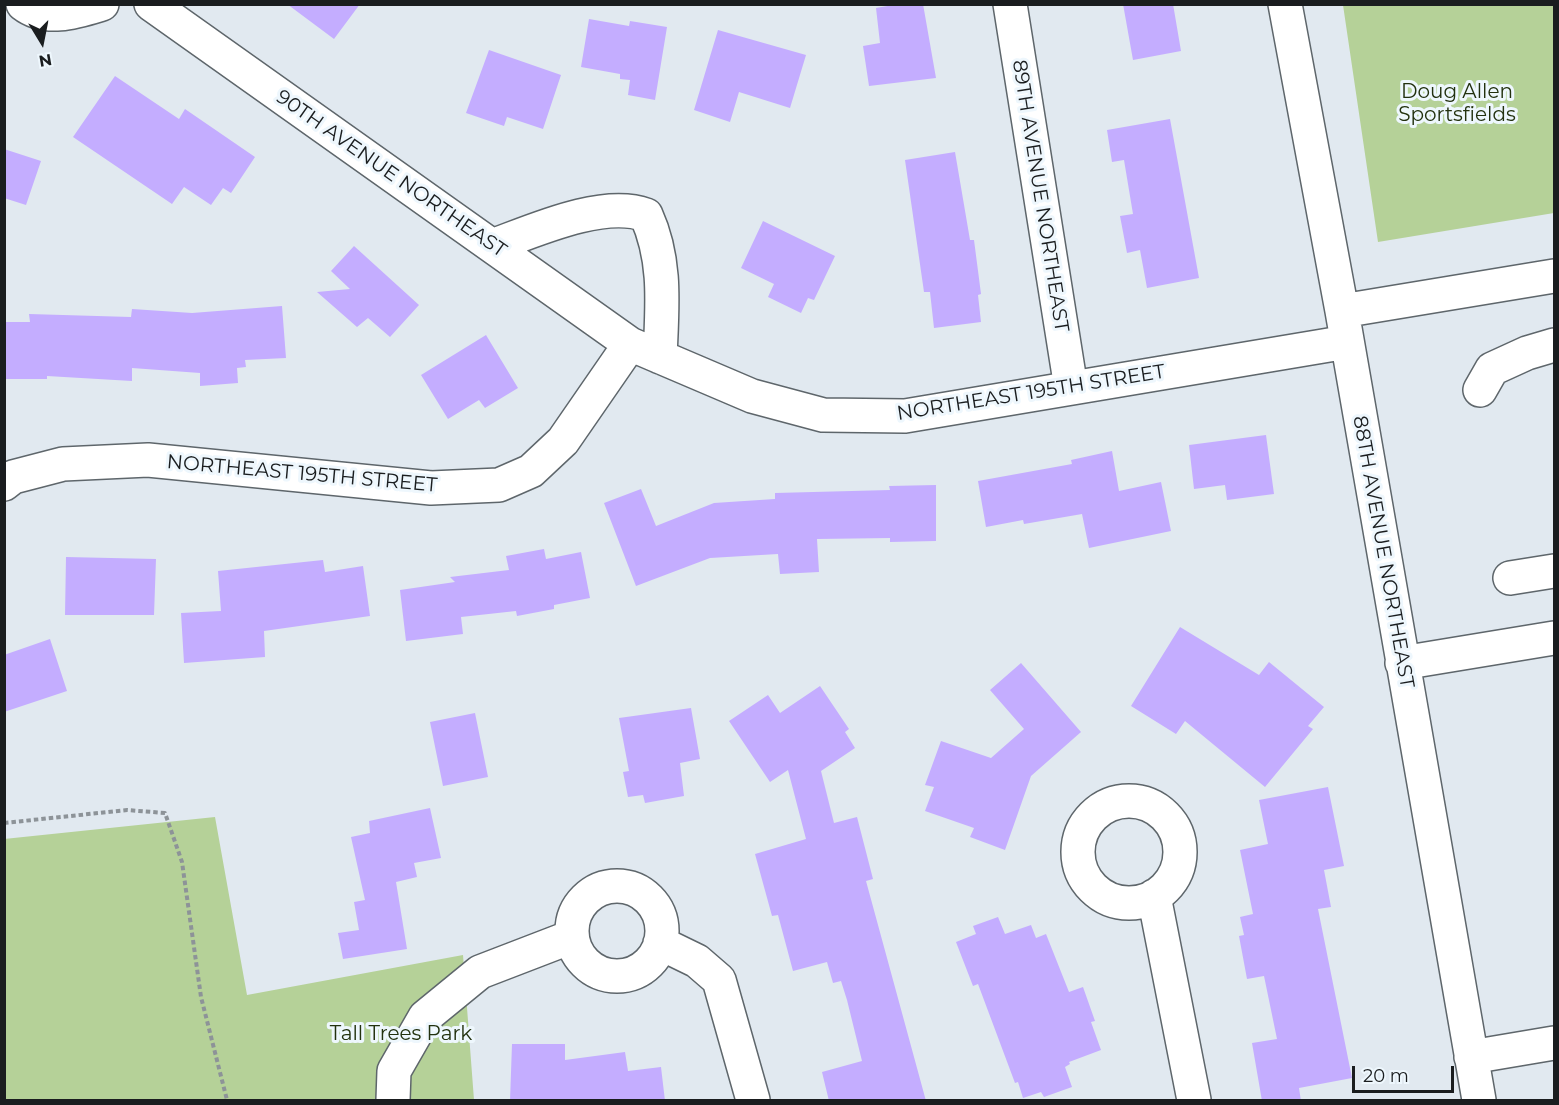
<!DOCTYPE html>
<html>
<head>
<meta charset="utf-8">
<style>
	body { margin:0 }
	#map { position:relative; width:1559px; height:1105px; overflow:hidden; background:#e1e9f0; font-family:Montserrat,sans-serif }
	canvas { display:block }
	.frame { position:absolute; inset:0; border:6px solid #1a1d1f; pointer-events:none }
	.north { position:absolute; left:12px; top:12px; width:60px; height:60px; -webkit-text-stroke:4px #eef7fd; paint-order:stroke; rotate:170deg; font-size:16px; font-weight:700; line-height:24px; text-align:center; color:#1a1d1f }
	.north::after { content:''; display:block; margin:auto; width:21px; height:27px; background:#1a1d1f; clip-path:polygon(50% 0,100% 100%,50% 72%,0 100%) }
	.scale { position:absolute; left:1352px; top:1066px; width:102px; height:27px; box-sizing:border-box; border:3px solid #1a1d1f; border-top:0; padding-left:8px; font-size:18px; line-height:21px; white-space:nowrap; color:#1a1d1f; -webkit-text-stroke:4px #eef7fd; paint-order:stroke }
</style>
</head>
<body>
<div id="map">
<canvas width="1559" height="1105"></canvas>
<div class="frame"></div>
<div class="north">N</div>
<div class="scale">20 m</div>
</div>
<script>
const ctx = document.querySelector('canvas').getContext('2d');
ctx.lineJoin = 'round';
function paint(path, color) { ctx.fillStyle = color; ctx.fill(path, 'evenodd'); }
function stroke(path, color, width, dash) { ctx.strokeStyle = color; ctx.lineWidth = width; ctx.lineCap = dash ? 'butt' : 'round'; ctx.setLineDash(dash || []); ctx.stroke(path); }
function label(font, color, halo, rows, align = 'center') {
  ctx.font = font + ' Montserrat,sans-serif'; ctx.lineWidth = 6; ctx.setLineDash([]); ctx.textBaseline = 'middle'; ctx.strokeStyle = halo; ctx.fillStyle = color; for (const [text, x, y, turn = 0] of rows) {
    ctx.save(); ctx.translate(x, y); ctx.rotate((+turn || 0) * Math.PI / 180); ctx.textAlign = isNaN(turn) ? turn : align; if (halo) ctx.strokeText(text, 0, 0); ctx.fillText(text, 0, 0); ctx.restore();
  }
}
paint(new Path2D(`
	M1343 5H1554V213L1378 242Z
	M215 817 247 995 463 955 474 1100H5L4 839Z`), '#b5d198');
paint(new Path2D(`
	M287 4H360L334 39Z
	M899 4H923L936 78 869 86 863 46 880 43 876 8Z
	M1123 4H1173L1181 51 1133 60Z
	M589 19 629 26 630 21 667 27 655 100 628 95 630 80 620 79V74L581 67Z
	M718 30 806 55 790 108 739 92 730 122 694 110Z
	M489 50 561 75 543 129 507 117 504 126 466 113Z
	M115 76 179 119 185 109 255 157 231 193 223 188 211 205 184 187 172 204 73 137Z
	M1170 119 1199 278 1147 288 1140 250 1127 253 1120 216 1133 214 1124 160 1112 162 1107 130Z
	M4 149 41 161 26 205 4 198Z
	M955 152 970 240H974L981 294 978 295 981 322 934 328 930 292H924L905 160Z
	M763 221 835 256 814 300 808 298 801 313 768 297 774 284 741 268Z
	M354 246 419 305 390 337 368 318 357 327 317 292 350 289 331 271Z
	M282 306 286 358 245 360 246 367 237 368 238 383 200 386V373L132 368V381L47 376V379H4V322H30L29 314 131 317 132 309 192 313Z
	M486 335 518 388 485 408 479 400 448 419 421 375Z
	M1266 435 1274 494 1227 500 1225 485 1194 489 1189 445Z
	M1112 451 1119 491 1161 482 1171 531 1089 548 1082 514 1024 524 1023 520 986 527 978 481 1072 464 1071 460Z
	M936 485V541L890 542V538L817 539 819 572 780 574 778 554 710 558 636 586 604 503 641 489 656 526 714 503 775 499V493L890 490 889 486Z
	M544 549 546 559 581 552 590 598 554 605V609L517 616 516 611 461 617 463 634 406 641 400 590 455 582 450 577 509 570 506 556Z
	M66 557 156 559 154 615H65Z
	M323 560 325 572 363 566 370 616 264 631 265 657 184 663 181 613 221 611 218 571Z
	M1180 627 1259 675 1269 662 1324 707 1308 726 1313 729 1265 787 1185 721 1176 734 1131 706Z
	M50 639 67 691 4 712V655Z
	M1021 663 1081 732 1031 776 1005 850 970 837 974 828 925 811 934 787 925 785 941 741 991 758 1024 729 990 690Z
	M820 686 849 729 845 732 855 748 821 771 834 823 857 817 873 879 866 881 926 1101H829L822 1072 862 1061 847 1000 841 981 833 983 827 962 793 971 778 915 772 916 755 854 806 839 788 770 770 782 729 721 768 695 780 713Z
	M691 708 700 759 680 763 684 796 645 803 643 795 628 797 623 772 629 771 619 718Z
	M475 713 488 777 443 786 430 722Z
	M1328 787 1344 866 1324 870 1331 907 1318 909 1352 1078 1299 1088 1301 1101H1262L1252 1043 1277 1039 1264 976 1247 979 1239 936 1244 935 1240 917 1253 914 1240 850 1268 844 1259 800Z
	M430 808 441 858 414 863 417 877 396 882 407 949 343 959 338 933 359 930 354 902 365 900 351 837 370 833 369 821Z
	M998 917 1005 934 1031 925 1036 938 1046 934 1069 992 1083 987 1095 1021 1091 1022 1101 1050 1069 1062 1070 1064 1065 1067 1072 1087 1044 1097 1041 1092 1023 1098 1018 1082 1015 1083 978 984 973 986 956 942 976 934 973 926Z
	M512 1044H565V1060L625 1052 628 1071 661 1067 665 1101H510Z`), '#c4adff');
const minor = new Path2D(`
	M23 4C46 22 76 12 102 4
	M151 4 630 344
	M1010 4 1071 388
	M1285 4 1342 311 1479 1100
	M492 246C533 231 603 199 646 215 667 261 662 307 660 357
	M1342 311 1554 276
	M1480 390 1492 369 1527 353 1554 345
	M4 484 13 477 63 464 148 460 431 488 499 485 531 471 563 441 630 344 752 396 823 415 905 416 1347 342
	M1510 578 1554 571
	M1402 663 1554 638
	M1078 852a51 51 0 1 1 102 0a51 51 0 1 1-102 0Z
	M572 931a45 45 0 1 1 90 0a45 45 0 1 1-90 0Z
	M1154 896 1194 1100
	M660 943 697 961 719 980 753 1100
	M1471 1057 1554 1043
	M393 1100 394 1071 425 1017 480 972 571 937`);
stroke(minor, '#5e666b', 36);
stroke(new Path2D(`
	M4 823 127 810 165 813 182 862 201 997 227 1100`), '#8d9398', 4, [4.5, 3]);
stroke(minor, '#fff', 33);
label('20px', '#22310e', '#eef7fd', [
	["Doug Allen",1457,92],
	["Sportsfields",1457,115],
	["Tall Trees Park",401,1034]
]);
label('20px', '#1a1d1f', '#eef7fd', [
	["90TH AVENUE NORTHEAST",391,174,35],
	["89TH AVENUE NORTHEAST",1040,196,81],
	["NORTHEAST 195TH STREET",1031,393,-9],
	["NORTHEAST 195TH STREET",302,474,5],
	["88TH AVENUE NORTHEAST",1383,552,80]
]);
</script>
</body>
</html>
